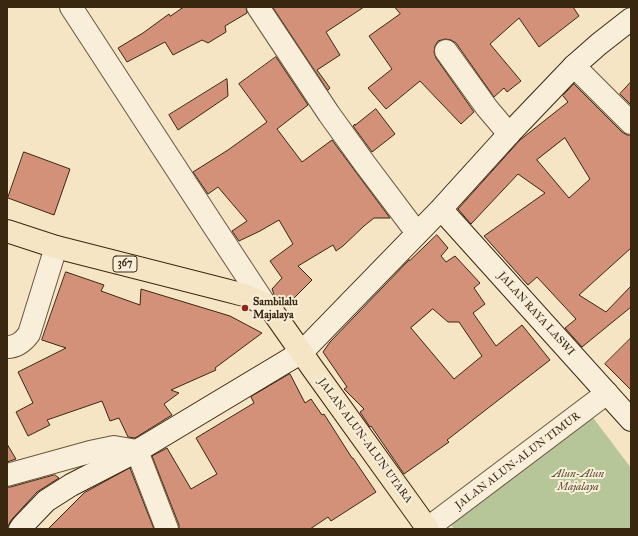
<!DOCTYPE html>
<html>
<head>
<meta charset="utf-8">
<style>
	body { margin:0 }
	#map { position:relative; width:638px; height:536px; overflow:hidden; background:#f5e5c5; font-family:"IM FELL Great Primer",serif }
	canvas { display:block }
	.frame { position:absolute; inset:0; border:8px solid #3a2710; pointer-events:none }
</style>
</head>
<body>
<div id="map">
<canvas width="638" height="536"></canvas>
<div class="frame"></div>
</div>
<script>
const ctx = document.querySelector('canvas').getContext('2d');
ctx.lineJoin = 'round';
function paint(path, color) { ctx.fillStyle = color; ctx.fill(path, 'evenodd'); }
function stroke(path, color, width, dash) { ctx.strokeStyle = color; ctx.lineWidth = width; ctx.lineCap = dash ? 'butt' : 'round'; ctx.setLineDash(dash || []); ctx.stroke(path); }
function label(font, color, halo, rows, align = 'center') {
  ctx.font = font + ' "IM FELL Great Primer",serif'; ctx.lineWidth = 4; ctx.setLineDash([]); ctx.textBaseline = 'middle'; ctx.strokeStyle = halo; ctx.fillStyle = color; for (const [text, x, y, turn = 0] of rows) {
    ctx.save(); ctx.translate(x, y); ctx.rotate((+turn || 0) * Math.PI / 180); ctx.textAlign = isNaN(turn) ? turn : align; if (halo) ctx.strokeText(text, 0, 0); ctx.fillText(text, 0, 0); ctx.restore();
  }
}
paint(new Path2D(`
	M588 411 631 468V529H454L447 519Z`), '#b6c699');
const building = new Path2D(`
	M184 7H246L247 13 225 26 226 32 208 43 202 40 173 55 165 42 127 62 118 48 143 33 169 14 170 16Z
	M273 7H364L326 32 340 55 317 70 330 88 328 90Z
	M395 7H573L579 16 539 47 519 18 490 44 521 81 507 92 504 88 494 97 456 43 451 40 445 39 438 41 435 46 434 52 436 58 474 112 461 124 420 81 386 109 368 88 392 69 369 36 400 14Z
	M276 57 308 105 277 129 302 162 332 140 390 218H374L364 226 343 246 336 251 333 245 298 266 312 280 285 307 275 297 272 289 282 278 270 261 293 244 279 220 260 231 239 241 232 231 247 221 218 187 208 194 193 172 228 150 267 122 239 84Z
	M227 79 228 96 178 130 169 115Z
	M631 82V105L620 94Z
	M574 84 622 132 627 135H631V248L579 295 606 312 631 286V307L582 347 565 328 576 319 537 277 528 285 484 236 545 193 518 174 471 224 458 209 520 140 568 102 563 96ZM565 138 590 179 569 198 537 160Z
	M376 109 395 134 372 152 353 126 355 124V125Z
	M24 152 70 169 54 215 8 198Z
	M437 235 448 248 441 256 446 262 455 256 480 283 474 288 485 304 473 313 496 346 522 325 550 360 447 440 449 442 404 474 371 426 370 427 360 412 364 409 344 389 347 387 323 352 330 342 409 260H410ZM433 309 448 322H459L482 356 454 379 411 328Z
	M66 272 104 285 101 291 140 305 141 289 230 316 262 333 215 368 216 370 171 390 179 393 164 404 172 415 135 438 128 437 119 418 110 421 102 401 47 420 50 425 28 436 16 412 33 403 18 372 66 348 42 340Z
	M631 338V390L605 364Z
	M290 374 305 403 311 399 322 415 324 414 352 458H353L376 492 331 521 328 517 310 529H179V525L152 456 167 448 191 489 217 474 196 438 254 403 251 397Z
	M7 444 16 459 7 462Z
	M130 468 154 529H48L84 493Z
	M55 475 59 478 37 492 13 518 10 522 7 529V487H10Z`);
paint(building, '#d4917a');
stroke(building, '#3a2710', 1);
const street = new Path2D(`
	M71 7 213 225 265 304
	M258 7 329 114 365 164 417 233
	M446 51 487 108 509 134
	M574 66 631 123
	M7 347C17 347 23 342 29 334L56 247
	M7 475 90 452 114 447 137 451 167 529
	M428 528 607 393`);
const secondary = new Path2D(`
	M441 209 631 420
	M20 529 23 525 46 501 71 485 137 451 302 352 441 209 509 134 574 66 599 44 631 19`);
const primary = new Path2D(`
	M7 231 56 247 225 290 244 295 265 304 273 312 313 369 428 529`);
stroke(street, '#69563d', 24);
stroke(secondary, '#3a2710', 24);
stroke(primary, '#3a2710', 24);
stroke(street, '#f8eed9', 22);
stroke(secondary, '#f8eed9', 22);
stroke(primary, '#f5e5c5', 22);
for (const [x, y, r, color] of [
	[245,308,4,"#8f2418"]
]) { const dot = new Path2D(); dot.arc(x, y, r, 0, 2 * Math.PI); ctx.fillStyle = color; ctx.fill(dot); stroke(dot, '#f8eed9', 1.5); }
for (const [x, y, w] of [
	[125,264,24]
]) { const box = new Path2D(); box.roundRect(x - w / 2, y - 8, w, 16, 3); ctx.fillStyle = '#f8eed9'; ctx.fill(box); stroke(box, '#3a2710', 1); }
label('bold 10px', '#3a2710', null, [
	["367",125,264]
]);
label('bold 11px', '#3a2710', '#f8eed9', [
	["Sambilalu",253,302],
	["Majalaya",253,315]
], 'left');
label('11px', '#3a2710', '#f8eed9', [
	["JALAN RAYA LASWI",536,314,48],
	["JALAN ALUN-ALUN UTARA",365,441,54],
	["JALAN ALUN-ALUN TIMUR",518,461,-37]
]);
label('italic 11px', '#594f32', '#f8eed9', [
	["Alun-Alun",578,474],
	["Majalaya",578,487]
]);
</script>
</body>
</html>
